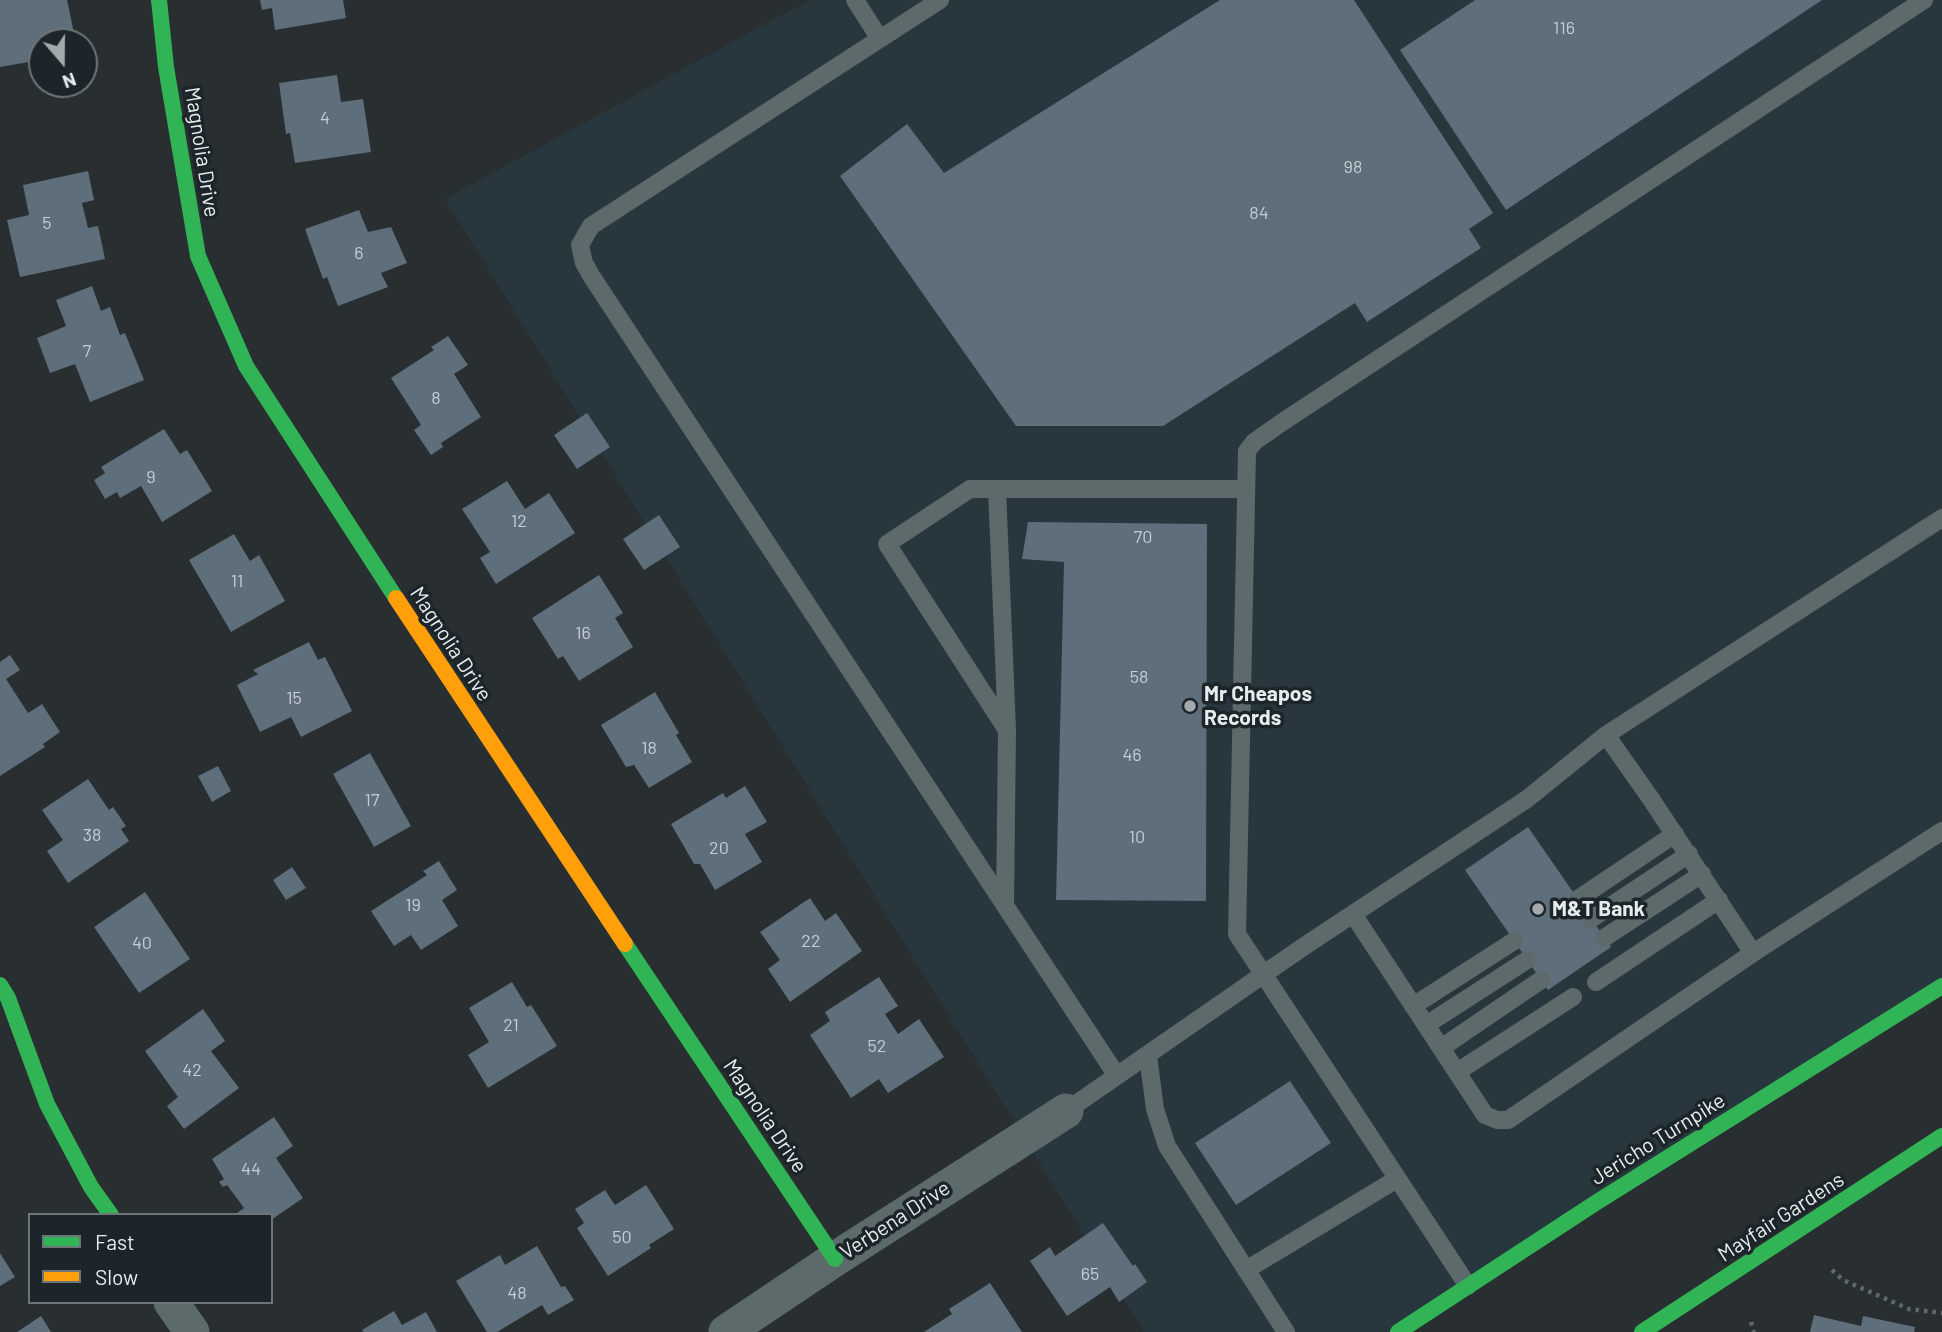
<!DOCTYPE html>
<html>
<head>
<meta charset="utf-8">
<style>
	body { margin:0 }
	#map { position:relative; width:1942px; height:1332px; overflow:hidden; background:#292e30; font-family:Barlow,sans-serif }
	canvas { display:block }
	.legend { position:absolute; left:28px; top:1213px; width:245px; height:91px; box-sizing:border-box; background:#1c2529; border:2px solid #6d7578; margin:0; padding:9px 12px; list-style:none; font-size:21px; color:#e7edef }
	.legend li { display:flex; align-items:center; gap:14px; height:35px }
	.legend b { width:35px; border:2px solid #6d7578 }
	.north { position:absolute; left:28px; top:28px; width:70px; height:70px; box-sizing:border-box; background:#1c2529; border:2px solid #6d7578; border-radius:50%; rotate:160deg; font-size:19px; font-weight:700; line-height:28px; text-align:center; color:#e7edef }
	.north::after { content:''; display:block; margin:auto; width:24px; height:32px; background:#a4aaac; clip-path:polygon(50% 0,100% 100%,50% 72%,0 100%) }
</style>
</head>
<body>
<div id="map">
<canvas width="1942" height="1332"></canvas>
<ul class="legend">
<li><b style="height:9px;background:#30b455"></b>Fast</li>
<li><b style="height:9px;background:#ff9f0a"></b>Slow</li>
</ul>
<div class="north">N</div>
</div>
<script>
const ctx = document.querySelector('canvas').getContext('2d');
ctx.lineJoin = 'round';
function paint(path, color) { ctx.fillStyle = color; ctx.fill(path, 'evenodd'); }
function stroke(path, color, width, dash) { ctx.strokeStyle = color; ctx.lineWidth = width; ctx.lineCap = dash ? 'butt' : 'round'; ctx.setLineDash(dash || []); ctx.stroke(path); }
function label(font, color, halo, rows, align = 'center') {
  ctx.font = font + ' Barlow,sans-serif'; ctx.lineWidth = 7; ctx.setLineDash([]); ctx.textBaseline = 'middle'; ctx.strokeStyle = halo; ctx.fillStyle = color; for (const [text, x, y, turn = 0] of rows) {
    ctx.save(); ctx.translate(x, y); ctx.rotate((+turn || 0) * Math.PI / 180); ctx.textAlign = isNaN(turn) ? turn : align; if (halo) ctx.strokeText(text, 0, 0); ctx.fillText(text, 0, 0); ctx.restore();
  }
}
paint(new Path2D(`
	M809 0H1942V986L1398 1332H1144L445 199Z`), '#28373d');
paint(new Path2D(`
	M0 0H67L74 33 36 41 40 60 0 67Z
	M260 0H343L346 18 275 30 272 8 262 10Z
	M1220 0H1354L1493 213 1469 229 1481 248 1367 322 1355 303 1163 426H1016L840 176 907 124 944 173Z
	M1475 0H1822L1506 210 1400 50Z
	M337 75 341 102 363 99 371 152 295 163 290 133 286 134 279 83Z
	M88 171 94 200 82 203 88 228 98 226 105 259 20 277 7 220 29 215 23 185Z
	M359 210 368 232 391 227 407 263 381 273 388 287 338 306 327 277 323 279 305 229Z
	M92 286 101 311 110 307 120 335 125 333 144 380 90 402 75 364 50 373 37 338 66 326 56 300Z
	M448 336 468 365 454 374 481 417 441 443 443 447 431 455 414 430 421 425 391 378 434 350 431 347Z
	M587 413 610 447 577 469 554 435Z
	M164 429 180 454 187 450 212 491 162 522 141 486 120 498 117 492 105 499 94 480 105 473 101 467Z
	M507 481 525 509 549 493 575 533 496 584 480 558 490 552 462 509Z
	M659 515 680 547 644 570 623 539Z
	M1028 522 1207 524 1206 901 1056 900 1064 562 1022 559Z
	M234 534 250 561 259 555 285 601 231 632 189 560Z
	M599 575 623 613 615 618 633 647 579 681 563 656 558 659 532 618Z
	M309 642 318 660 325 657 352 711 301 737 291 717 260 732 237 685 258 674 253 670Z
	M10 655 20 670 6 679 28 713 42 704 60 732 43 744 45 747 0 776V662Z
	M655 692 679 733 676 735 692 762 649 788 634 765 626 767 601 725Z
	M370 753 411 826 374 847 333 774Z
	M218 766 231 791 212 802 198 776Z
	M88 779 109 810 113 807 126 826 121 829 129 841 68 883 47 851 63 840 42 810Z
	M745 786 767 822 745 834 762 862 715 890 700 864H694L671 824 723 793 726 798Z
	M1528 827 1611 947 1548 990 1465 870Z
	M439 861 457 890 442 900 458 926 421 950 411 935 394 946 371 911 427 875 423 871Z
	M292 867 306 888 286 900 273 880Z
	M145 892 190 959 139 993 94 927Z
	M810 898 825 921 836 913 862 951 790 1002 768 969 780 960 760 932Z
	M879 977 898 1006 885 1014 898 1034 919 1019 944 1057 888 1093 879 1079 851 1098 810 1035 830 1021 825 1012Z
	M512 982 527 1007 531 1005 557 1046 488 1088 468 1055 489 1042 469 1008Z
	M203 1009 225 1041 211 1051 239 1088 184 1129 167 1106 178 1097 145 1051Z
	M1290 1081 1331 1143 1236 1205 1195 1143Z
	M274 1117 293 1146 276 1158 303 1198 271 1220V1215H234L244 1208 227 1185 223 1187 219 1182 224 1179 212 1159Z
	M646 1185 674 1229 649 1245 651 1248 608 1276 577 1228 584 1223 575 1209 605 1190 615 1205Z
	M1103 1223 1133 1266 1135 1264 1147 1282 1119 1302 1110 1287 1067 1316 1030 1261 1050 1247 1055 1256Z
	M537 1246 561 1287 565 1286 574 1300 548 1315 542 1305 497 1332H487L456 1281 500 1255 505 1265Z
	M0 1253 15 1277 0 1286Z
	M990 1283 1022 1332H924L952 1314 949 1309Z
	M394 1311 402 1325 426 1312 437 1332H363L362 1330Z
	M1814 1315 1861 1326 1863 1316 1915 1327 1914 1332H1810Z
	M41 1316 51 1332H17Z`), '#5e6e7a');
stroke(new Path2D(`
	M1832 1270 1843 1280 1909 1309 1942 1313
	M1751 1322 1754 1332`), '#606a6c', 4.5, [3.5, 5]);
stroke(new Path2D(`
	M855 0 880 39
	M940 0 591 226 580 245 584 263 592 277 1117 1076
	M997 489 1007 730
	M1606 735 1651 799 1753 953
	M1578 899 1675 834
	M1005 906 1007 730 887 544 970 489H1245
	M1353 914 1485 1115 1497 1120H1508L1753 953 1942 831
	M1591 919 1689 854
	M1604 938 1702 874
	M1596 982 1719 900
	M1413 1006 1514 941
	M1426 1025 1527 960
	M1441 1048 1541 980
	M1148 1056 1155 1109 1167 1146 1286 1332
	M1457 1072 1573 997
	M1066 1111 1303 947 1527 799 1606 735 1942 518
	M1246 1270 1397 1179
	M1468 1286 1237 934 1247 451 1254 442 1281 423 1924 0`), '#5c6a6c', 18);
stroke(new Path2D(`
	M171 1302 192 1332
	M726 1332 835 1259 1066 1111`), '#5c6a6c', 35);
stroke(new Path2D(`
	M159 0 166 67 198 256 246 366 396 598
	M625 944 835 1259
	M0 985 8 998 47 1104 91 1187 111 1215
	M1398 1332 1597 1202 1942 986
	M1642 1332 1942 1136`), '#30b455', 16);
stroke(new Path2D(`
	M396 598 625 944`), '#ff9f0a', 16);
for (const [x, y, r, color] of [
	[1190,706,7,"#a4aaac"],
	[1538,909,7,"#a4aaac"]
]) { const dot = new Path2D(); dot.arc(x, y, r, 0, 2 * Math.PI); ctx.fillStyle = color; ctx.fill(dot); stroke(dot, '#1c2529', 2.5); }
label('18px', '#c5cdd2', null, [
	["116",1564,28],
	["4",325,118],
	["98",1353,167],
	["84",1259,213],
	["5",47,223],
	["6",359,253],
	["7",87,351],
	["8",436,398],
	["9",151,477],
	["12",519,521],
	["70",1143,537],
	["11",237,581],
	["16",583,633],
	["58",1139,677],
	["15",294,698],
	["18",649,748],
	["46",1132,755],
	["17",372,800],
	["38",92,835],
	["10",1137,837],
	["20",719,848],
	["19",413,905],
	["22",811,941],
	["40",142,943],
	["21",511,1025],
	["52",877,1046],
	["42",192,1070],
	["44",251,1169],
	["50",622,1237],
	["65",1090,1274],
	["48",517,1293]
]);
label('21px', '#e7edef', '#1c2529', [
	["Magnolia Drive",202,152,81],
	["Magnolia Drive",451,644,57],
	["Magnolia Drive",765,1116,56],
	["Jericho Turnpike",1658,1139,-32],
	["Mayfair Gardens",1781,1217,-33],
	["Verbena Drive",895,1220,-33]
]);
label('bold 21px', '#e7edef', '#1c2529', [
	["Mr Cheapos",1204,694],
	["Records",1204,718],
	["M&T Bank",1552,909]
], 'left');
</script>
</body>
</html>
